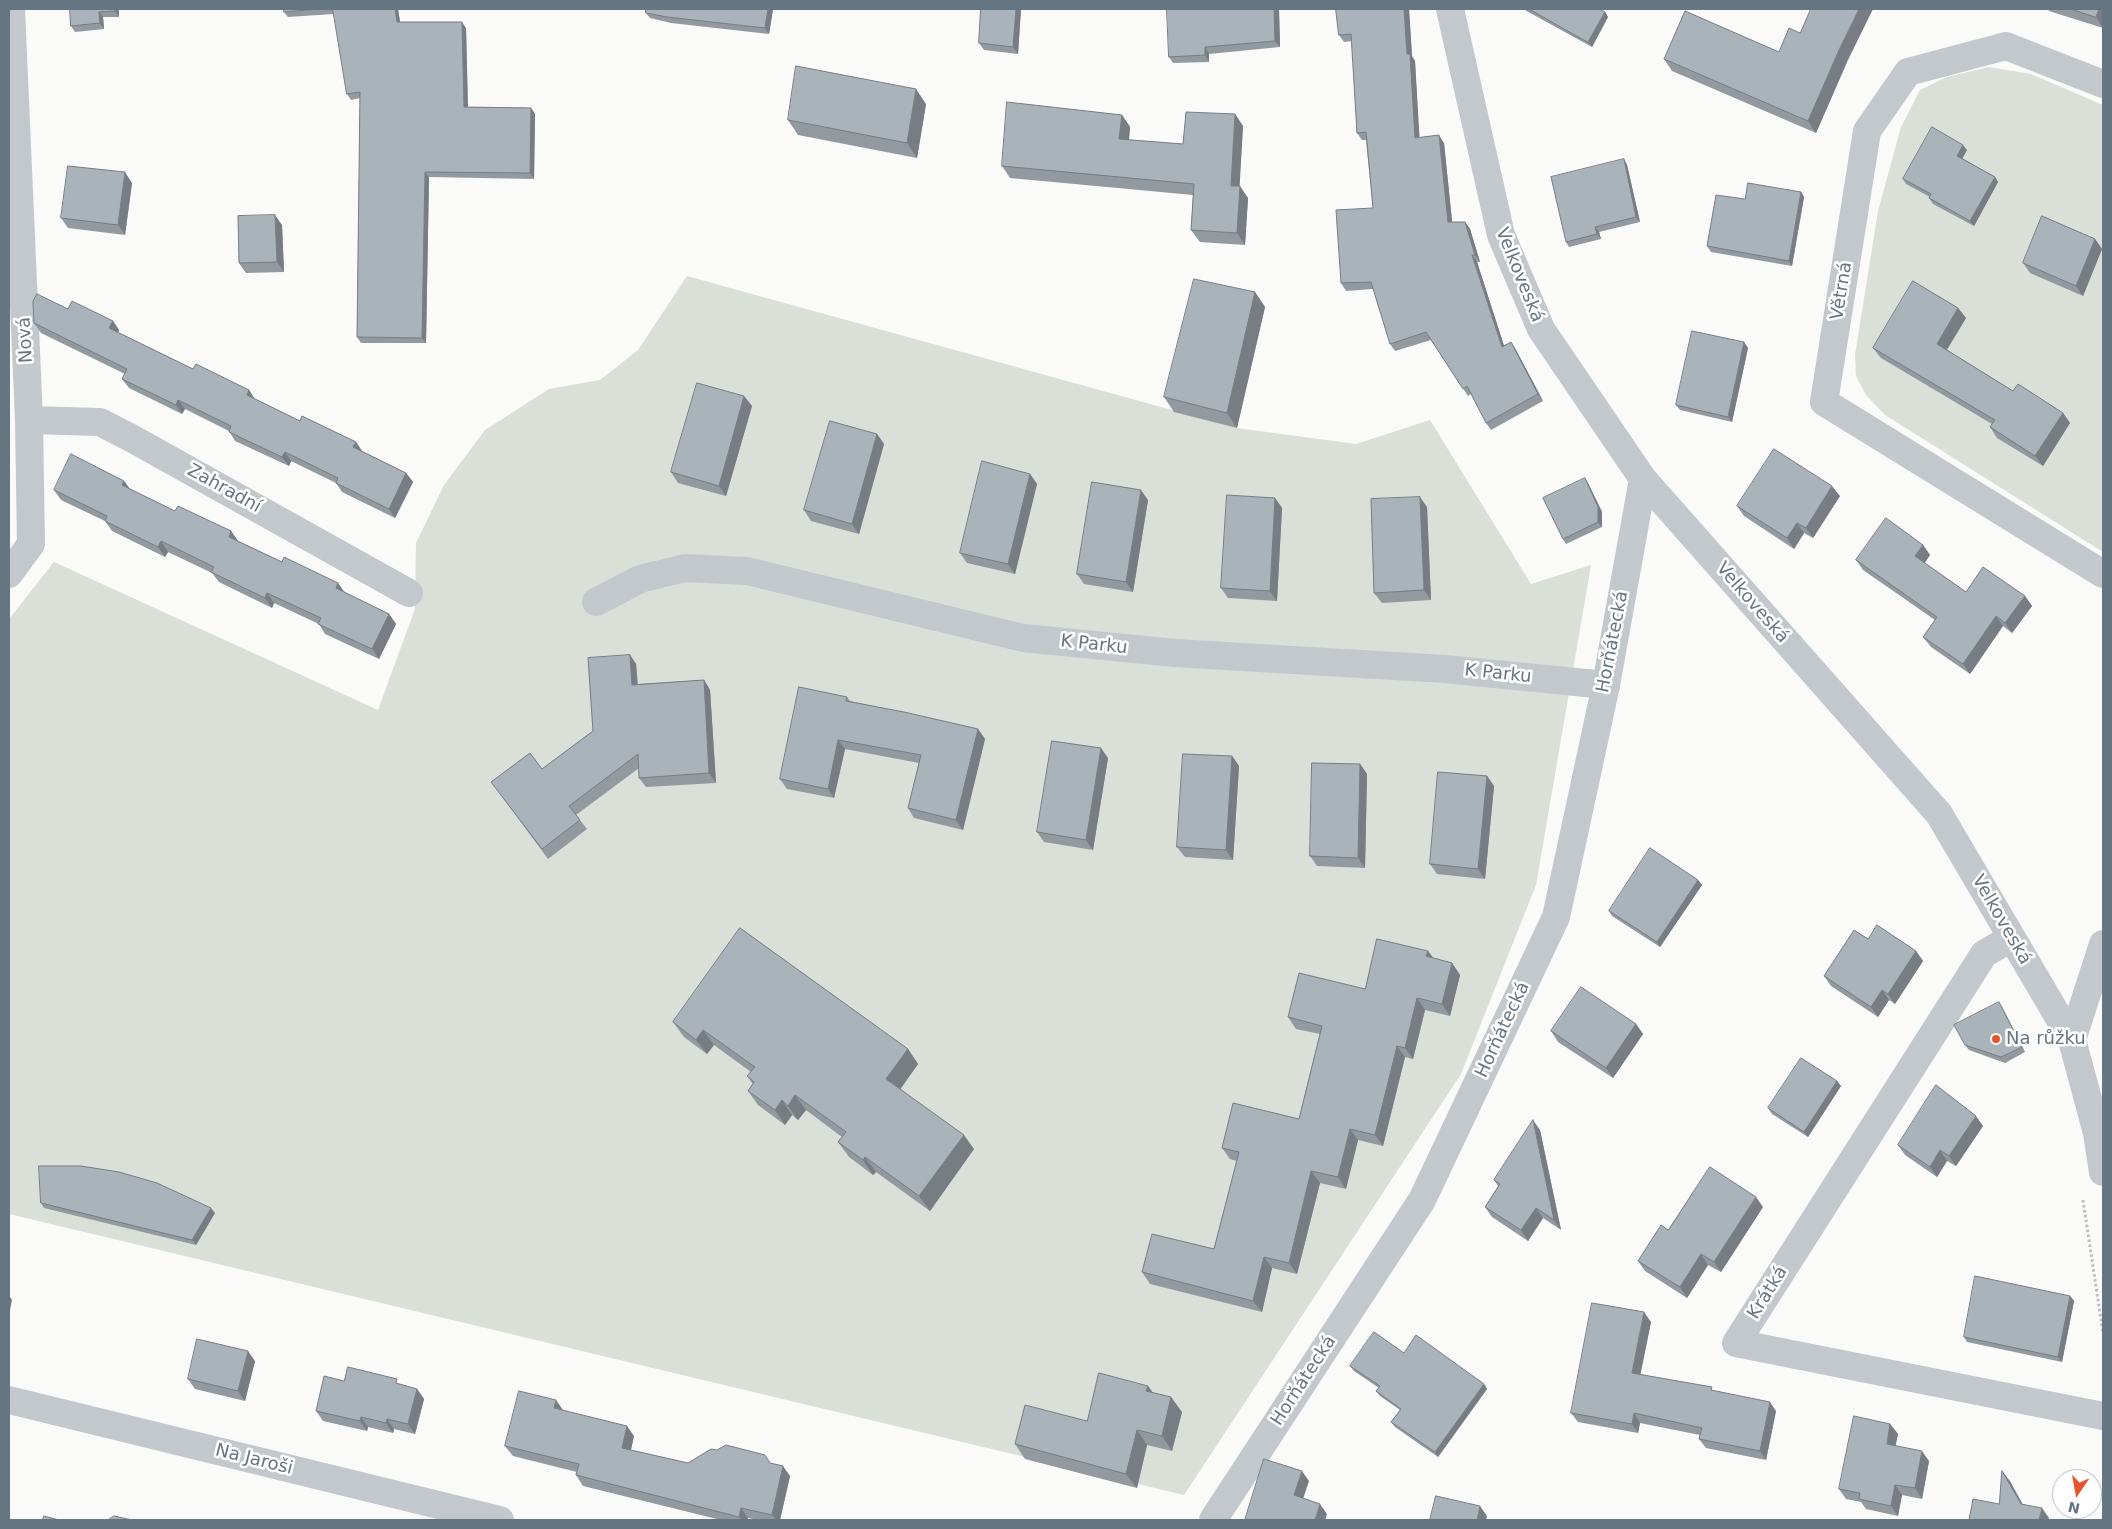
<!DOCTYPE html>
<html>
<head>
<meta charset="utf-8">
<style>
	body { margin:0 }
	#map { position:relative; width:2112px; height:1529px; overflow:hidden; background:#fafaf8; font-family:"DejaVu Sans",sans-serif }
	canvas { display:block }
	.frame { position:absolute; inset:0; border:10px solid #657683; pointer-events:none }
	.north { position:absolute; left:2052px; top:1469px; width:50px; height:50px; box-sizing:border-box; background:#fff; border:1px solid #c1c8cd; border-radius:50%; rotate:192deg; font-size:14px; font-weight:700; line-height:20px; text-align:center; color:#657683 }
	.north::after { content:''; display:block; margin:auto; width:18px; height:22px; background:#e4572e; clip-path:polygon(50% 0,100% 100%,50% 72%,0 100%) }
</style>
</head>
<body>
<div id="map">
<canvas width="2112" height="1529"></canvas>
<div class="frame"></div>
<div class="north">N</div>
</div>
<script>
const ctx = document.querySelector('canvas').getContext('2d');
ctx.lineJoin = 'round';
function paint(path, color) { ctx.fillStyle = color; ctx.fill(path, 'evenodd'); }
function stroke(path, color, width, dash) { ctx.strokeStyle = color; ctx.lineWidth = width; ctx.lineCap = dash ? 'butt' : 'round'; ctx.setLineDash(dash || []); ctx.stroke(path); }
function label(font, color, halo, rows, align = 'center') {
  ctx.font = font + ' "DejaVu Sans",sans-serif'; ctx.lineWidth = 5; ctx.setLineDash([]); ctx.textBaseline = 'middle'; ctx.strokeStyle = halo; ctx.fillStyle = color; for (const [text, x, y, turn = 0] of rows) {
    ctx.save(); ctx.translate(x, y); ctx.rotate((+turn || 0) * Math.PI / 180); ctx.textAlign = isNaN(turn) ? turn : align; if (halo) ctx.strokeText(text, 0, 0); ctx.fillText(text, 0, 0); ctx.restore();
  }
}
paint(new Path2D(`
	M1989 67 2031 74 2103 105V552L1885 415 1866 395 1856 376 1855 355 1878 211 1901 127 1920 90 1947 77Z
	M687 276 1237 428 1356 444 1430 420 1531 584 1591 565 1536 885 1461 1074 1184 1495 9 1214V619L54 562 378 710 415 609 416 543 444 485 485 430 549 389 600 380 638 350Z`), '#dadfd7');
stroke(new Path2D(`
	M2083 1200 2103 1333`), '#bbbfc2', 3, [2.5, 2.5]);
stroke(new Path2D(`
	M1450 9 1501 235 1541 329 1643 479 1939 814 2072 1040 2097 1133 2103 1172
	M2103 84 2006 46 1908 72 1867 131 1824 402 2103 574
	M29 420 100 422 133 439 409 593
	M9 574 31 544 29 420 11 9
	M596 602 640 579 685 568 747 571 1023 638 1175 653 1445 669 1606 685
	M2011 938 1984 954 1736 1343 2103 1416
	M2072 1040 2103 944
	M9 1400 500 1520
	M1213 1520 1422 1200 1556 917 1606 685 1643 479`), '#c3c8cc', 28);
paint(new Path2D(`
	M70 9H119V17H103L104 29 75 32 71 26Z
	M284 9H398L400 22 466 28 468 107 531 108 535 114 534 179 429 177 426 343H361L357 337 360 98 351 100 347 94 334 14 288 17 284 12Z
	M773 9 769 34 671 23 650 18 646 13Z
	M981 9H1021L1018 54 984 50 979 43Z
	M1279 9 1280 47 1209 54V62L1173 63 1169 57Z
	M1336 9H1409L1412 56 1415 61 1419 138 1444 143 1452 222H1465L1470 229 1480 262H1477L1504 346 1511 342 1516 350 1543 401 1491 430 1486 423 1471 394 1468 396 1431 340 1395 351 1390 344 1373 289 1346 291 1341 283 1373 208 1366 140H1362L1357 133 1352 41 1344 42 1339 35Z
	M1523 9H1599L1605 12 1608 17 1592 47Z
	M2048 9H2103V28L2049 11Z
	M1779 52 1847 62 1816 133 1672 71 1664 59Z
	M926 104 917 158 798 135 788 120Z
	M1235 114 1243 126 1239 186 1248 198 1245 245 1200 242 1191 230 1193 195 1010 178 1002 166 1122 115 1130 127 1129 140 1183 144Z
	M1967 150 1962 158 1995 177 1998 182 1974 226 1933 204 1929 198 1930 197 1906 184 1903 179Z
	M1624 159 1627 165 1640 222 1599 232 1601 239 1569 247 1566 242Z
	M132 183 125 235 68 228 61 218Z
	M1801 192 1804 197 1792 266 1711 252 1707 246 1745 199Z
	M282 225 284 272 246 273 239 263Z
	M2095 239 2102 249 2083 296 2030 273 2023 263Z
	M1255 292 1265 307 1237 428 1174 412 1164 397Z
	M1958 308 1966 318 1947 350 2013 391 2063 413 2070 423 2043 466 1997 438 1990 427 1992 424 1881 358 1873 348Z
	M68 309 113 321 119 330 118 333 193 369 249 390 255 399 300 421 356 442 362 451 406 473 413 482 395 518 342 492 336 483 291 461 289 466 235 441 229 431 185 409 182 414 129 388 122 379 125 374 41 333 34 323Z
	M1744 342 1748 348 1732 422 1680 410 1676 405Z
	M744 396 752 406 726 496 678 483 671 472Z
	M877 434 884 444 859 534 811 521 804 510Z
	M1030 474 1037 484 1015 574 967 563 960 553Z
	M1585 478 1588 483 1602 512V527L1566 544 1563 539Z
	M124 481 130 489 175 511 231 531 238 541 282 562 338 583 344 592 389 614 396 624 379 659 325 634 319 624 274 603 272 608 219 582 212 573 168 552 165 557 112 531 105 521 61 500 54 490Z
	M1840 496 1813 538 1804 533 1794 549 1744 516 1737 506Z
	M1275 498 1282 508 1277 601 1228 598 1221 588Z
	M1148 500 1133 592 1084 584 1077 574Z
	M1427 507 1431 600 1382 603 1374 593Z
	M1923 545 1930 555 1924 563 1966 592 2025 596 2032 606 2012 633 2003 626 1970 674 1931 647 1923 637 1935 620 1863 570 1856 560Z
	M630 655 636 664 638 684 704 680 710 690 716 783 646 787 639 778V768L576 815 587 829 548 859 498 791 542 769 593 731Z
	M847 697 850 701 978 729 985 739 963 830 914 818 908 808 919 763 845 749 834 798 787 789 780 779Z
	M1232 756 1239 766 1233 860 1185 857 1177 847Z
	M1108 758 1093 850 1044 842 1037 832Z
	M1360 764 1367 774 1365 868 1317 866 1310 856Z
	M1487 776 1494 786 1485 879 1437 874 1430 864Z
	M1698 880 1702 885 1660 947 1612 916 1609 911Z
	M1868 939 1916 951 1923 961 1895 1004 1889 1000 1878 1017 1831 986 1824 976Z
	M1428 951 1433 958 1452 963 1460 975 1450 1016 1425 1010 1413 1059 1405 1057 1383 1146 1358 1140 1346 1189 1320 1183 1297 1274 1272 1268 1262 1312 1150 1284 1142 1272 1214 1249 1237 1161 1230 1159 1222 1148 1299 1119 1320 1034 1296 1029 1288 1017 1365 989Z
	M2002 1007 2025 1052 2005 1063 1969 1050 1965 1045Z
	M673 1022 908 1049 918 1064 900 1089 974 1149 930 1211 876 1172 873 1175 849 1157 838 1142 842 1137 806 1110 798 1120 792 1115 785 1125 758 1105 748 1091 753 1084 747 1076 751 1072 714 1045 707 1054 684 1037Z
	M1636 1024 1643 1034 1613 1078 1558 1042 1551 1031Z
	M1837 1081 1841 1086 1808 1137 1772 1114 1768 1108Z
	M1983 1126 1956 1166 1947 1161 1937 1177 1905 1155 1898 1145Z
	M1540 1130 1561 1230 1543 1218 1528 1241 1492 1217 1485 1207 1498 1186 1494 1180Z
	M41 1203 215 1213 196 1245 44 1208Z
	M1763 1207 1721 1272 1708 1265 1687 1298 1645 1271 1638 1261 1668 1230Z
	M2070 1296 2074 1301 2062 1362 1967 1342 1964 1337Z
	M1651 1322 1640 1374 1714 1391 1776 1411 1766 1460 1706 1448 1699 1439 1700 1435 1640 1423 1638 1433 1578 1422 1571 1413Z
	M1404 1353 1484 1384 1487 1389 1438 1457 1395 1427 1391 1422 1400 1410 1380 1396 1376 1391 1379 1388 1354 1371 1350 1366Z
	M255 1361 245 1401 195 1389 188 1379Z
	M344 1381 400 1384 417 1389 424 1399 415 1434 394 1429 393 1433 368 1427 367 1431 323 1421 316 1411Z
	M1148 1386 1153 1393 1182 1412 1172 1451 1147 1445 1137 1488 1025 1459 1015 1444 1087 1421Z
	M563 1410 634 1436 631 1450 688 1463H771L790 1476 780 1520H758L748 1518V1520H721L583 1486 576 1475 577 1472 513 1456 505 1446Z
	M1890 1424 1898 1434 1895 1445 1929 1461 1922 1499 1902 1495 1898 1516 1866 1509 1861 1502 1846 1499 1839 1489Z`), '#929a9f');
paint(new Path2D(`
	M115 9H119V17L115 11Z
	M395 9H398L401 28 397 22Z
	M768 9H773L769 34 765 28Z
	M1016 9H1021L1018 54 1013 47Z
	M1274 9H1279L1280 47 1275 41Z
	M1404 9H1409L1412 56 1415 61 1420 145 1415 138 1407 54Z
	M1859 9H1873L1847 62 1816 133 1808 121 1839 50Z
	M2099 9H2102L2103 10V28L2096 17Z
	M99 12 103 17 104 29 100 23Z
	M1605 12 1608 17 1592 47 1588 42Z
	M462 22 466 28 468 113 464 107Z
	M1205 47 1209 54V62L1205 55Z
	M916 89 926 104 917 158 907 143Z
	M531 108 535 114 534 179 530 173Z
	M1235 114 1243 126 1239 197 1231 186Z
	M1122 115 1130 127 1128 151 1119 139Z
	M1439 135 1444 143 1453 230 1448 222Z
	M1963 145 1967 150 1961 161 1957 156Z
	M1624 159 1627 165 1640 222 1636 217Z
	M125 172 132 183 125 235 118 225Z
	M425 172 429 177 426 343 422 338Z
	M1995 177 1998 182 1974 226 1970 221Z
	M1240 186 1248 198 1245 245 1237 233Z
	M1801 192 1804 197 1792 266 1789 261Z
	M275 215 282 225 284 272 277 262Z
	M1465 222 1470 229 1480 262 1475 255Z
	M1595 227 1599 232 1601 239 1597 234Z
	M2095 239 2102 249 2083 296 2076 286Z
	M1472 255 1477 262 1507 355 1502 347Z
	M1255 292 1265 307 1237 428 1227 413Z
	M1958 308 1966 318 1944 354 1937 344Z
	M113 321 119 330 115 338 109 328Z
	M1511 342 1516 350 1543 401 1538 394Z
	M1744 342 1748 348 1732 422 1728 417Z
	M249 390 255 400 247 395Z
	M744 396 752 406 726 496 719 486Z
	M178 400 185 409 182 414 176 405Z
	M2063 413 2070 423 2043 466 2035 456Z
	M877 434 884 444 859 534 852 524Z
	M356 442 362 451 360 456 353 447Z
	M285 452 291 461 289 466 282 457Z
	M406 473 413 482 395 518 389 509Z
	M1030 474 1037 484 1015 574 1008 564Z
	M1585 478 1588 483 1602 512V527L1598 522Z
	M124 481 131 491 122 485Z
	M1832 486 1840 496 1813 538 1806 528Z
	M1141 490 1148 500 1133 592 1126 582Z
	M1420 497 1427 507 1431 600 1424 590Z
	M1275 498 1282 508 1277 601 1270 591Z
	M1797 523 1804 533 1794 549 1787 538Z
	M231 531 238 541 229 537Z
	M161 541 168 552 165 557 158 547Z
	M1923 545 1930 555 1922 567 1915 556Z
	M338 583 345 593 336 588Z
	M267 593 274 603 272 608 265 598Z
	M2025 596 2032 606 2012 633 2005 623Z
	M389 614 396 624 379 659 372 649Z
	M1996 616 2003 626 1970 674 1963 664Z
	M630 655 636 664 638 694 632 685Z
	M704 680 710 690 716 783 709 773Z
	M978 729 985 739 963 830 956 820Z
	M838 740 845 749 834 798 828 789Z
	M1101 748 1108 758 1093 850 1086 840Z
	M1232 756 1239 766 1233 860 1226 850Z
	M1360 764 1367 774 1365 868 1358 858Z
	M1487 776 1494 786 1485 879 1478 869Z
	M1698 880 1702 885 1660 947 1657 942Z
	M1428 951 1436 962 1426 956Z
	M1916 951 1923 961 1895 1004 1888 994Z
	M1452 963 1460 975 1450 1016 1442 1004Z
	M1882 990 1889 1000 1878 1017 1871 1007Z
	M1417 998 1425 1010 1413 1059 1405 1048Z
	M1999 1002 2002 1007 2025 1052 2022 1047Z
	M1636 1024 1643 1034 1613 1078 1606 1068Z
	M703 1030 714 1045 707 1054 696 1040Z
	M1397 1046 1405 1057 1383 1146 1375 1135Z
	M908 1049 918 1064 897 1094 886 1079Z
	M1837 1081 1841 1086 1808 1137 1804 1132Z
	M795 1095 806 1110 798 1120 788 1106Z
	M782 1100 792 1115 785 1125 775 1110Z
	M1976 1116 1983 1126 1956 1166 1949 1156Z
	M1533 1120 1540 1130 1561 1230 1554 1220Z
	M1350 1129 1358 1140 1346 1189 1338 1177Z
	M964 1135 974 1149 930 1211 919 1196Z
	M1940 1150 1947 1161 1937 1177 1930 1167Z
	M865 1157 876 1172 873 1175 863 1160Z
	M1311 1171 1320 1183 1297 1274 1289 1263Z
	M1756 1197 1763 1207 1721 1272 1714 1262Z
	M211 1208 215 1213 196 1245 192 1240Z
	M1536 1208 1543 1218 1528 1241 1521 1230Z
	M1701 1254 1708 1265 1687 1298 1680 1287Z
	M1264 1257 1272 1268 1262 1312 1253 1301Z
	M9 1295 12 1300 9 1315Z
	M2070 1296 2074 1301 2062 1362 2058 1357Z
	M1644 1312 1651 1322 1639 1382 1632 1373Z
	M248 1351 255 1361 245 1401 238 1391Z
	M1484 1384 1487 1389 1438 1457 1435 1452Z
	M1148 1386 1158 1400 1146 1391Z
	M417 1389 424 1399 415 1434 408 1424Z
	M1171 1397 1182 1412 1172 1451 1162 1436Z
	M556 1400 563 1410 554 1408Z
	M1770 1402 1776 1411 1766 1460 1760 1451Z
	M1634 1413 1640 1423 1638 1433 1632 1424Z
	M361 1417 368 1427 367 1431 360 1421Z
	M387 1419 394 1429 393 1433 386 1423Z
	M1890 1424 1898 1434 1894 1454 1887 1444Z
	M627 1426 634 1436 629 1458 622 1448Z
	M1137 1430 1147 1445 1137 1488 1126 1474Z
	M1922 1451 1929 1461 1922 1499 1915 1488Z
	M783 1466 790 1476 780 1520H776L772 1515Z
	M1302 1471 1309 1481 1301 1505 1294 1495Z
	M2002 1471 2010 1481 2028 1514 2021 1504Z
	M1895 1485 1902 1495 1898 1516 1891 1506Z
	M1320 1504 1327 1514 1325 1520H1315Z
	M1480 1506 1487 1516 1486 1520H1477Z
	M741 1508 748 1518V1520H742L739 1517Z
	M2042 1508 2049 1518 2048 1520H2039Z`), '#777d82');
const building = new Path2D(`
	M70 9H115V11L99 12 100 23 71 26Z
	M284 9H319L284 12Z
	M333 9H395L397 22H462L464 107 531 108 530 173 425 172 422 338 357 337 360 92 347 94Z
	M646 9H768L765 28 667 17 646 13Z
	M981 9H1016L1013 47 979 43Z
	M1167 9H1274L1275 41 1205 47V55L1169 57Z
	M1336 9H1404L1407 54H1410L1415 138 1439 135 1448 222H1465L1475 255H1472L1502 347 1511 342 1538 394 1486 423 1467 386 1463 389 1426 332 1390 344 1371 282 1341 283 1336 210 1373 208 1366 132 1357 133 1351 34 1339 35Z
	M1529 9H1599L1605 12 1588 42Z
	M1811 9H1859L1839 50 1808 121 1664 59 1685 11 1779 52 1789 28 1800 33Z
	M2071 9H2099L2096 17Z
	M796 66 916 89 907 143 788 120Z
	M1007 102 1122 115 1119 139 1183 144 1186 112 1235 114 1231 186H1240L1237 233 1191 230 1194 184 1002 166Z
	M1932 127 1963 145 1957 156 1995 177 1970 221 1929 198 1931 194 1903 179Z
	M1624 159 1636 217 1595 227 1597 234 1566 242 1551 177Z
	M68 166 125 172 118 225 61 218Z
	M1748 183 1801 192 1789 261 1707 246 1716 195 1745 199Z
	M275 215 277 262 239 263 238 216Z
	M2042 216 2095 239 2076 286 2023 263Z
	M1194 279 1255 292 1227 413 1164 397Z
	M1913 281 1958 308 1937 344 2013 391 2018 384 2063 413 2035 456 1990 427 1995 420 1873 348Z
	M37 294 68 309 72 301 113 321 109 328 193 369 196 364 249 390 247 395 300 421 302 416 356 442 353 447 406 473 389 509 336 483 338 478 285 452 282 457 229 432 231 426 178 400 176 405 122 379 127 369 34 323 33 302Z
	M1692 331 1744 342 1728 417 1676 405Z
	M697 383 744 396 719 486 671 472Z
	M830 421 877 434 852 524 804 510Z
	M1774 449 1832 486 1806 528 1797 523 1787 538 1737 506Z
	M71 454 124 481 122 485 175 511 178 506 231 531 229 537 282 562 284 557 338 583 336 588 389 614 372 649 318 624 321 618 267 593 265 598 211 572 214 567 161 541 158 547 105 521 107 516 54 490Z
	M982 461 1030 474 1008 564 960 553Z
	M1585 478 1598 507V522L1563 539 1543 498Z
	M1092 482 1141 490 1126 582 1077 574Z
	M1227 495 1275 498 1270 591 1221 588Z
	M1420 497 1424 590 1374 593 1371 499Z
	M1886 518 1923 545 1915 556 1966 592 1983 567 2025 596 2005 623 1996 616 1963 664 1923 637 1937 617 1856 560Z
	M630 655 632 685 704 680 709 773 639 778 638 754 569 806 580 820 542 849 491 782 530 753 542 769 593 731 588 658Z
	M799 687 847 697 846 701 904 712 978 729 956 820 908 808 921 755 838 740 828 789 780 779Z
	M1052 741 1101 748 1086 840 1037 832Z
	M1183 754 1232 756 1226 850 1177 847Z
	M1312 763 1360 764 1358 858 1310 856Z
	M1438 772 1487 776 1478 869 1430 864Z
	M1650 848 1698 880 1657 942 1609 911Z
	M1877 925 1916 951 1888 994 1882 990 1871 1007 1824 976 1854 930 1868 939Z
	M740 928 908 1049 886 1079 964 1135 919 1196 865 1157 863 1160 838 1142 846 1132 795 1095 788 1106 782 1100 775 1110 748 1091 754 1082 747 1076 755 1067 703 1030 696 1040 673 1022Z
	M1377 939 1428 951 1426 956 1452 963 1442 1004 1417 998 1405 1048 1397 1046 1375 1135 1350 1129 1338 1177 1311 1171 1289 1263 1264 1257 1253 1301 1142 1272 1152 1234 1214 1249 1239 1152 1222 1148 1233 1103 1299 1119 1322 1026 1288 1017 1299 973 1365 989Z
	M1581 987 1636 1024 1606 1068 1551 1031Z
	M1999 1002 2022 1047 2001 1057 1965 1045 1954 1025Z
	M1801 1058 1837 1081 1804 1132 1768 1108Z
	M1936 1085 1976 1116 1949 1156 1940 1150 1930 1167 1898 1145Z
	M1533 1120 1554 1220 1536 1208 1521 1230 1485 1207 1500 1184 1494 1180Z
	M39 1166H81L119 1172 157 1183 211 1208 192 1240 41 1203Z
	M1710 1167 1756 1197 1714 1262 1701 1254 1680 1287 1638 1261 1661 1225 1668 1230Z
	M1975 1276 2070 1296 2058 1357 1964 1337Z
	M1592 1303 1644 1312 1632 1373 1712 1387 1711 1390 1770 1402 1760 1451 1699 1439 1702 1428 1634 1413 1632 1424 1571 1413Z
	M1374 1332 1404 1353 1416 1335 1484 1384 1435 1452 1391 1422 1401 1409 1376 1391 1380 1386 1350 1366Z
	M197 1339 248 1351 238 1391 188 1379Z
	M348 1367 397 1379 396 1383 417 1389 408 1424 387 1419 386 1423 361 1417 360 1421 316 1411 324 1376 344 1381Z
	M1099 1373 1148 1386 1146 1391 1171 1397 1162 1436 1137 1430 1126 1474 1015 1444 1025 1405 1087 1421Z
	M519 1391 556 1400 554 1408 627 1426 622 1448 688 1463 711 1449 717 1450 726 1445 765 1455 770 1463 783 1466 772 1515 741 1508 739 1517 576 1475 579 1464 505 1446Z
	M1854 1416 1890 1424 1887 1444 1922 1451 1915 1488 1895 1485 1891 1506 1859 1499 1860 1493 1839 1489Z
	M1264 1459 1302 1471 1294 1495 1320 1504 1315 1520H1245Z
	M2002 1471 2021 1504 2042 1508 2039 1520H1969L1973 1499 1999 1504Z
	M1436 1496 1480 1506 1477 1520H1430Z
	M44 1516 59 1520H43Z
	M114 1516 132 1520H108Z`);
paint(building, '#aab3b9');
stroke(building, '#777d82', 1);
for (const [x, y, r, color] of [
	[1996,1039,5,"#e4572e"]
]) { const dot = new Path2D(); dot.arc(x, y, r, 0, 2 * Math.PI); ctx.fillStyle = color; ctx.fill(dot); stroke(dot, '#fff', 2); }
label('18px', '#657683', '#fff', [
	["Velkoveská",1519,275,68],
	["Větrná",1842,291,-81],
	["Nová",26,340,-93],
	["Zahradní",224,489,29],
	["Velkoveská",1752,603,49],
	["Horňátecká",1613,642,-79],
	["K Parku",1094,645,6],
	["K Parku",1498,674,6],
	["Velkoveská",2001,920,60],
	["Horňátecká",1503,1030,-65],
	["Krátká",1768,1293,-58],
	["Horňátecká",1304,1381,-57],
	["Na Jaroši",254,1460,14]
]);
label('18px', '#657683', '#fff', [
	["Na růžku",2006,1039]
], 'left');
</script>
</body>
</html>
